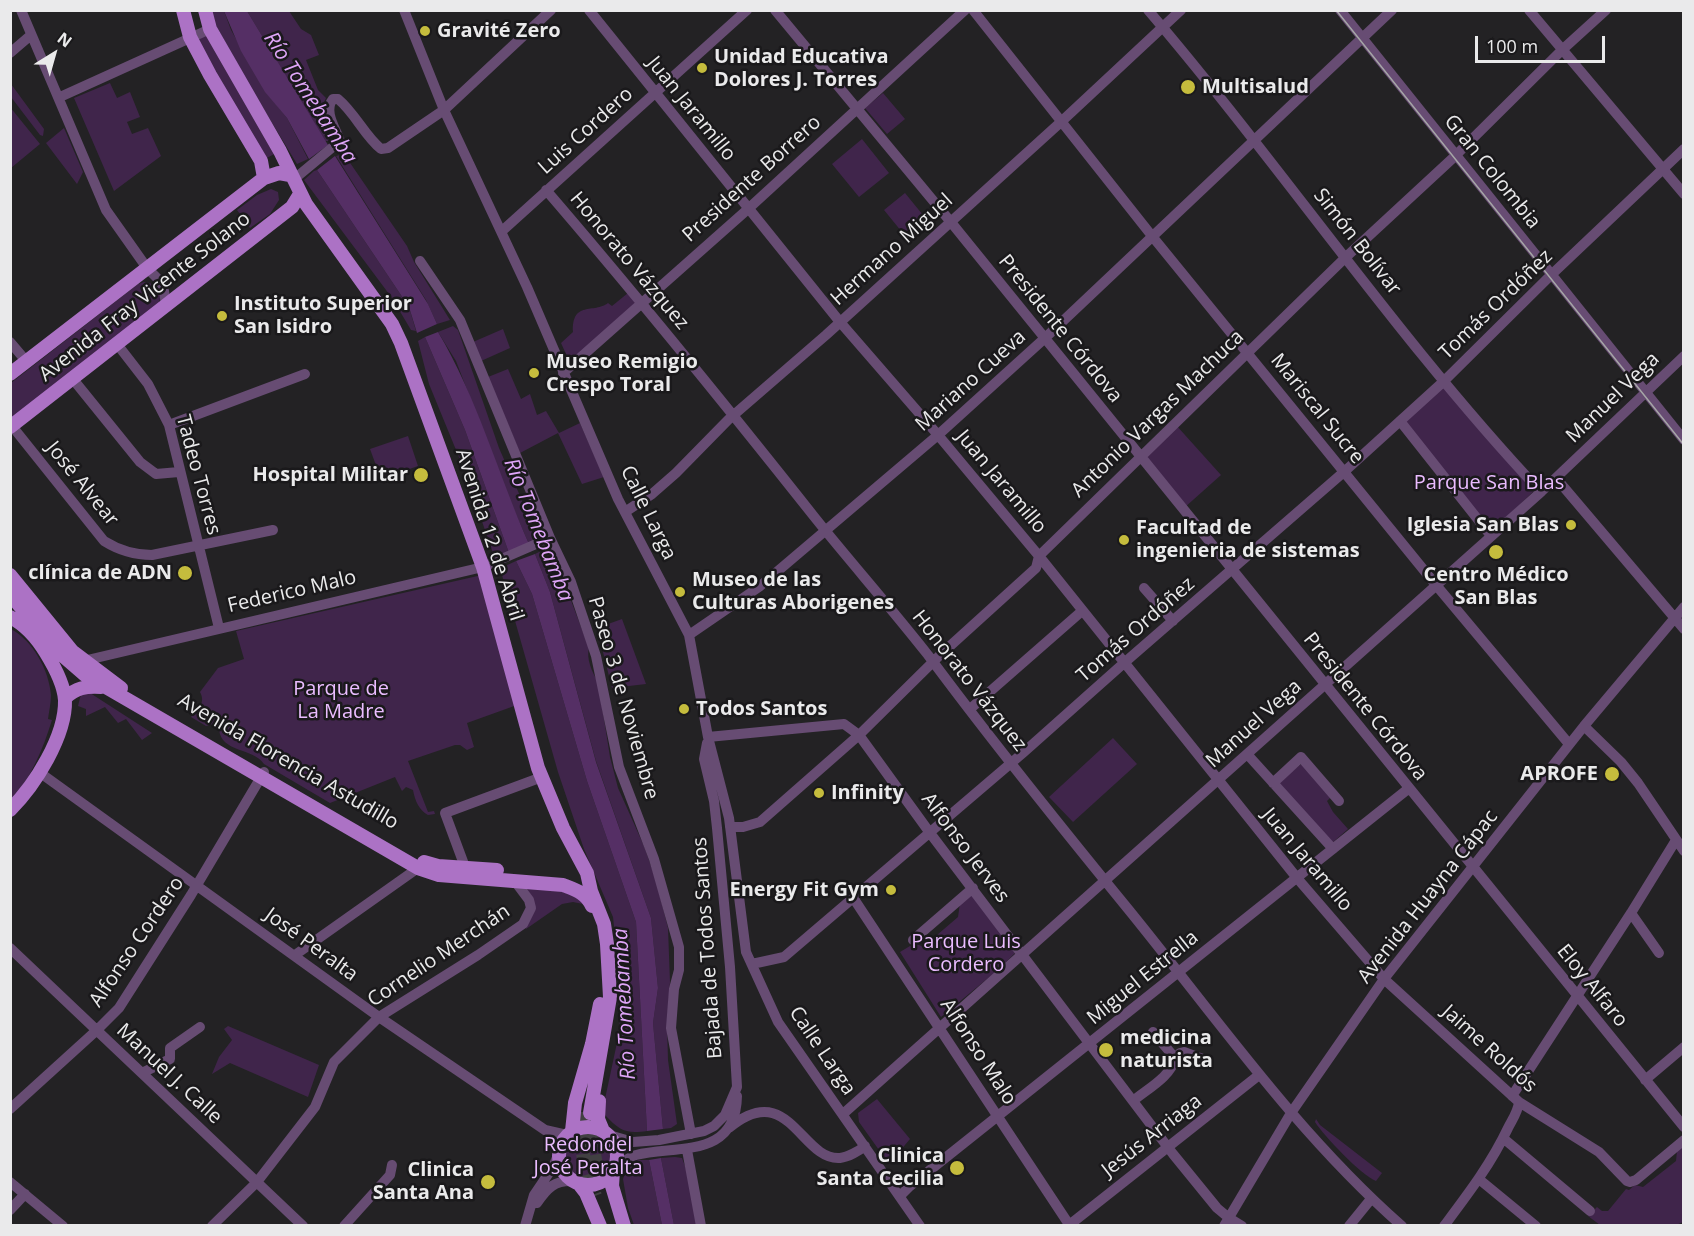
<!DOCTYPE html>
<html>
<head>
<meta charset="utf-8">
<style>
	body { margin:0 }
	#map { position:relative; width:1694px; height:1236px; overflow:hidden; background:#232224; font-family:"Open Sans",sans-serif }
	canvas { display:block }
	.frame { position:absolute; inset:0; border:12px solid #eaeaeb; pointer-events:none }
	.north { position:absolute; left:24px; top:24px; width:60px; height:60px; -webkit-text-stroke:4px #1a191b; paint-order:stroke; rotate:37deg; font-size:16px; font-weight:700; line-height:24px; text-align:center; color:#eaeaeb }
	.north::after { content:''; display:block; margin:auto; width:21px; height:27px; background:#eaeaeb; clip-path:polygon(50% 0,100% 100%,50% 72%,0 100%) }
	.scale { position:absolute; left:1475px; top:36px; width:130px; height:27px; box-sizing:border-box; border:3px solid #eaeaeb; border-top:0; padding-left:8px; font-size:18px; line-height:21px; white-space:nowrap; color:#eaeaeb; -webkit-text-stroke:4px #1a191b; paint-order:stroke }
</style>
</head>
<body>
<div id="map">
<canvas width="1694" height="1236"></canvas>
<div class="frame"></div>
<div class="north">N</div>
<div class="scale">100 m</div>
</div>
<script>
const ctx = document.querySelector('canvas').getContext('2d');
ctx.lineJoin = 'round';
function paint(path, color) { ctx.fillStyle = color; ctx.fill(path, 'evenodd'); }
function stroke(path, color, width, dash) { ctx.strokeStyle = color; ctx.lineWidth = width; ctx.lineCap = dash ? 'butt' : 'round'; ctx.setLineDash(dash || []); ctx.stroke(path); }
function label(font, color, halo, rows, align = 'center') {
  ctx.font = font + ' "Open Sans",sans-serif'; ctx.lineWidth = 5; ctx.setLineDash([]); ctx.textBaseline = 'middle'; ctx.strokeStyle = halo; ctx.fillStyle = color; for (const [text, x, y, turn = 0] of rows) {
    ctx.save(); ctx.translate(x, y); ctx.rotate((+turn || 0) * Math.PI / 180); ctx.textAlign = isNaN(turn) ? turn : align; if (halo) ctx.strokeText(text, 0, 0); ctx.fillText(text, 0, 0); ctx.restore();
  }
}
paint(new Path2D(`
	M211 11H224L231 30 266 92 287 118 308 159 297 164 249 85 214 22Z
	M247 11H289L301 29 311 35 319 55 306 60 318 90 326 98 321 109C330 119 332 128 329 141H325Z
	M210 29 280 151 261 161 190 37Z
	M110 83 117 98 130 92 140 117 127 122 132 134 148 128 161 156 114 191 74 98Z
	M11 84 44 129 43 136 40 135 11 97Z
	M883 93 905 119 887 134 865 108Z
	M10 107 40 144 11 168 10 167Z
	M64 128 83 172 77 184 46 143Z
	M862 139 889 173 859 197 832 164Z
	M344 154 407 246 414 262 450 320 437 324 426 300 336 156Z
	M317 170 409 307 416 331 411 330 392 298 304 180 314 171Z
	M271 189 278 192 279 200 270 214 250 228 237 210 257 195Z
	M905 193 927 220 906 237 884 210Z
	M144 282C157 283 164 293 158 305L11 419V383L138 284Z
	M628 293 638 305 571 365 561 343 573 332C572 300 594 314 608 303L612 306Z
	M453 326 458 330 499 448 539 539 529 544 510 501 456 361 438 332Z
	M503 329 510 348 481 361 473 342Z
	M425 337 465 430 509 553 496 556 493 553 463 467 429 384 418 341Z
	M508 369 521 399 530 394 537 415 546 411 559 433 580 423 604 477 582 484 558 433 520 453 488 377Z
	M1443 386 1536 489 1492 531 1404 420Z
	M1176 425 1221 475 1184 508 1143 458Z
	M408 436 418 466 381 479 370 449Z
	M547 548 564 582 589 648C586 658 592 673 598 681L610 757 618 788 644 846 656 880 668 928 670 982 667 1025 668 1060 677 1124 671 1128 663 1129 653 1023 658 988 651 918 596 761 550 592 535 554Z
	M516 561 532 594 587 781 636 922 647 1131C626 1134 620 1131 605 1115V1099L618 1038 622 999 613 917 584 849 558 772 502 575 503 567Z
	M482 575 517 705 467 723 474 747 467 750 460 745H455L408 761 428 812 434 811 435 814 428 815C419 810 415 801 413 790L406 787 402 791 395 777 330 803 264 764C252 747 221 753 219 729L222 726 221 722 206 726 191 717C198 709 206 703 200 692L218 668 244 659 236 631Z
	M622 619 646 684 612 688 597 628Z
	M11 629C33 641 49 670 51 695 51 703 49 711 48 719L52 720C43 749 31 778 11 801Z
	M87 691 152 733 142 740 126 719 118 723 105 707 86 716V709L78 706 81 694Z
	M1113 738 1137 764 1073 822 1049 797Z
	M1304 762 1333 795 1327 801 1333 812 1348 829 1332 843 1278 782Z
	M541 887 575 895 583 904 573 902 562 904 526 929 528 919 526 888Z
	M971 893 1015 953 999 969 941 1017 900 952 915 943 923 947 958 917 960 903Z
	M228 1026 319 1065 308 1097 230 1063 212 1074 219 1057 232 1040 224 1029Z
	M877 1099 910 1139 889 1164 859 1122 858 1113Z
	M1316 1119 1320 1125 1382 1173 1376 1181C1361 1175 1324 1136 1315 1122Z
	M565 1157a23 23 0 1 1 46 0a23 23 0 1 1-46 0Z
	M1683 1146V1222L1674 1226 1600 1225 1588 1216 1597 1207 1602 1211H1608L1626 1189 1629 1190 1635 1185 1643 1187 1676 1161 1677 1151Z
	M675 1157 682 1158 688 1174 698 1225H674L661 1158Z
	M638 1160H649L662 1225H634L628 1208 623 1179 628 1165Z`), '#40254b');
paint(new Path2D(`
	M224 11H247L328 145 309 159 287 118 265 92 241 51Z
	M335 156 428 304 437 324 417 333 409 307 317 170Z
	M438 332C477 397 498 474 529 544L509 553 465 430 425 337Z
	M535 554 550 592 596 762 651 918 658 988 653 1023 663 1129 647 1131 636 922 587 781 532 594 516 561Z
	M661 1158 674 1225H662L649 1160Z`), '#552f65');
stroke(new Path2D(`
	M582 1112C580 1147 583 1163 595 1196
	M590 1113C591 1142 595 1166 604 1193`), '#414042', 14, [14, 7]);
stroke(new Path2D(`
	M21 10 106 210 147 268 160 281 164 291 166 305
	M404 10 444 110 527 287 618 499 689 635 708 737 729 818 746 952 778 1022 920 1226
	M589 10 840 322 938 435 1039 556 1297 878 1384 979 1519 1102 1599 1152 1627 1181 1630 1182 1636 1180 1684 1140
	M775 10 950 221 1684 1127
	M973 10 1152 236 1436 585 1569 744
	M1148 10C1283 168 1399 341 1541 492
	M1340 10 1684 440
	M1529 10 1684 194
	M10 53 31 35
	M60 97 210 29
	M293 180 340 141C336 129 323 111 333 99H338C355 113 364 135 381 149L388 148 444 110 551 10
	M546 190C639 298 728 408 816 519 853 565 892 609 928 655 991 740 1057 822 1124 904 1214 1014 1295 1132 1402 1226
	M502 231 747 10
	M420 261 460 320 550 538 571 582 596 656 619 767 654 859 679 947V970L674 989 671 1028 691 1134
	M10 342 27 362
	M117 344 148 384 169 425 219 628
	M563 373 748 209 965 10
	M72 378 140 462 156 474 179 472
	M1400 421 1491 536
	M169 425 305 374
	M12 426 104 541C120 551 134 555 152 555L273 530
	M1556 478 1684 629
	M625 512 652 494 676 473 729 419 826 335 1062 121 1181 10
	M1144 588 1173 621
	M689 635 759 587 938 435 1045 338 1392 10
	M83 661 483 567 550 538
	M970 709 1082 611
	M1584 726 1621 762 1638 783 1684 851
	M708 737 844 724 859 735 930 833 1173 1154 1217 1208 1229 1218 1242 1226
	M1247 754 1333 849
	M39 772 379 1017 545 1130 567 1135
	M1273 783 1301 757 1339 801
	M730 827H743L760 822 859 735 939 656 1036 568 1039 556 1346 257 1453 158 1562 50 1606 10
	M465 867 445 813 542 777
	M854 899 1070 1226
	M1631 913 1659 953
	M913 940 973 888
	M10 948 303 1226
	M295 955 418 868
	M752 964 784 957 1024 752 1124 663 1345 471 1443 382 1549 277 1684 149
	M1153 1032 1175 1058
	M1175 1058 1180 1053 1184 1052 1208 1061
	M142 1073 170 1059V1048L200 1027
	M1645 1080 1684 1047
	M1512 1096 1631 913 1676 840
	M1133 1101C1147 1089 1171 1077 1175 1058
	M10 1109 97 1030 119 1008 191 895 264 772
	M843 1114 1541 492 1684 356
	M729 1128C789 1078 801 1161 840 1158 848 1157 859 1151 865 1146
	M609 1135 633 1142 659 1140 704 1131 714 1126 725 1115 737 1087 730 967 717 828 714 801 704 759 707 743
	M1503 1138 1590 1211
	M687 1150 701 1226
	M616 1166C622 1163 629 1157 636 1155 677 1145 736 1159 737 1096
	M1480 1180 1536 1226
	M10 1182 63 1226
	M900 1196 910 1186 1408 789
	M537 1203C547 1188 555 1180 573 1181
	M10 1210 25 1194
	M212 1226 257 1182 315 1107 334 1062 379 1017 478 955 523 924 531 908 529 900 514 880
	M344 1226 390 1175 392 1165
	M525 1226 534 1195 553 1167 559 1153
	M1068 1226 1259 1075
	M1224 1226 1291 1113 1384 979 1584 726 1684 607
	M1349 1226 1371 1199
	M1444 1226C1468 1194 1491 1164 1508 1128 1512 1120 1518 1112 1519 1102`), '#674c73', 10);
stroke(new Path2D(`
	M183 10 190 37 210 75 261 161 264 178
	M205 10 210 29 280 151 306 204 392 324 401 343 483 567 538 768 563 828 587 873 591 891 604 924 607 944 610 997 590 1113
	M10 374 264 178 279 173 290 175
	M10 427 292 207 300 194
	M10 575 72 651 121 688
	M10 594 55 649 85 675 418 868 439 875 563 885C576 890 586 893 592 906
	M10 617C26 625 37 638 46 653 54 666 64 685 65 700 66 736 35 785 10 810
	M65 698C76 688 85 686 101 687
	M424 862 438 866 497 870
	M599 1101 598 1119 603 1131
	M559 1156a29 29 0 1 1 58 0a29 29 0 1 1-58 0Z
	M572 1131 575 1103 592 1044 600 1004
	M613 1171 612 1186 624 1226
	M579 1184 586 1193 600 1226`), '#ac72c5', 14);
stroke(new Path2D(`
	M1336 10 1684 445`), '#a6a6a7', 1.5);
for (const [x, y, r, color] of [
	[425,31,6,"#c5bc3d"],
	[702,68,6,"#c5bc3d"],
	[1188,87,8,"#c5bc3d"],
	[222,316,6,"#c5bc3d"],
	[534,373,6,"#c5bc3d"],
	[421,475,8,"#c5bc3d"],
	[1571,525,6,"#c5bc3d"],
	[1124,540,6,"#c5bc3d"],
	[1496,552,8,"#c5bc3d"],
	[185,573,8,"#c5bc3d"],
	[680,592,6,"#c5bc3d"],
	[684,709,6,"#c5bc3d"],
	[1612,774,8,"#c5bc3d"],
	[819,793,6,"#c5bc3d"],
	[891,890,6,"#c5bc3d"],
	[1106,1050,8,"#c5bc3d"],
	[957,1168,8,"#c5bc3d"],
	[488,1182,8,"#c5bc3d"]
]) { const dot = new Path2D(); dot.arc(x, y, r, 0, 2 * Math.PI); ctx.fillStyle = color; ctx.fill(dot); stroke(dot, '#1a191b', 2); }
label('bold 20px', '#eaeaeb', '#1a191b', [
	["Gravité Zero",437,31],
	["Unidad Educativa",714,57],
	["Dolores J. Torres",714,80],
	["Multisalud",1202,87],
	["Instituto Superior",234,304],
	["San Isidro",234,327],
	["Museo Remigio",546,362],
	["Crespo Toral",546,385],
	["Hospital Militar",408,475,"right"],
	["Iglesia San Blas",1559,525,"right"],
	["Facultad de",1136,528],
	["ingenieria de sistemas",1136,551],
	["clínica de ADN",172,573,"right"],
	["Centro Médico",1496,575,"center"],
	["San Blas",1496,598,"center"],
	["Museo de las",692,580],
	["Culturas Aborigenes",692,603],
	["Todos Santos",696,709],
	["APROFE",1598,774,"right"],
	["Infinity",831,793],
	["Energy Fit Gym",879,890,"right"],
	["medicina",1120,1038],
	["naturista",1120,1061],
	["Clinica",944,1156,"right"],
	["Santa Cecilia",944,1179,"right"],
	["Clinica",474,1170,"right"],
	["Santa Ana",474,1193,"right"]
], 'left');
label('20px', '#eaeaeb', '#1a191b', [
	["Juan Jaramillo",691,109,51],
	["Luis Cordero",586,131,-42],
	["Gran Colombia",1492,172,51],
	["Presidente Borrero",752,179,-42],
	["Simón Bolívar",1357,242,52],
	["Hermano Miguel",892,250,-42],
	["Honorato Vázquez",629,261,50],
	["Avenida Fray Vicente Solano",145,297,-38],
	["Tomás Ordóñez",1496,305,-44],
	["Presidente Córdova",1060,329,51],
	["Mariano Cueva",971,381,-42],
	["Manuel Vega",1613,398,-44],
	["Mariscal Sucre",1317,409,51],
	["Antonio Vargas Machuca",1158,414,-44],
	["Tadeo Torres",198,475,75],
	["Juan Jaramillo",1001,482,50],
	["José Alvear",82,484,51],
	["Calle Larga",648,513,64],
	["Avenida 12 de Abril",489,535,72],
	["Federico Malo",292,592,-13],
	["Tomás Ordóñez",1136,630,-41],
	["Honorato Vázquez",969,681,52],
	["Paseo 3 de Noviembre",623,698,74],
	["Presidente Córdova",1365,707,51],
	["Manuel Vega",1254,724,-42],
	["Avenida Florencia Astudillo",288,762,30],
	["Alfonso Jerves",965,848,53],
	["Juan Jaramillo",1307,860,50],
	["Avenida Huayna Cápac",1428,897,-52],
	["Alfonso Cordero",137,942,-56],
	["José Peralta",311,945,36],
	["Bajada de Todos Santos",708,948,-94],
	["Cornelio Merchán",439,956,-34],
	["Miguel Estrella",1143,978,-39],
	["Eloy Alfaro",1592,986,51],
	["Jaime Roldós",1489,1049,42],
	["Calle Larga",822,1051,56],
	["Alfonso Malo",978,1052,57],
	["Manuel J. Calle",169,1074,43],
	["Jesús Arriaga",1152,1136,-38]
]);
label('20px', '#eabcff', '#1a191b', [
	["Parque San Blas",1489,483],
	["Parque de",341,689],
	["La Madre",341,712],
	["Parque Luis",966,942],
	["Cordero",966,965],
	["Redondel",588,1145],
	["José Peralta",588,1168]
]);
label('italic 21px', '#dfa5f8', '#1a191b', [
	["Río Tomebamba",310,98,57],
	["Río Tomebamba",538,530,68],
	["Río Tomebamba",625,1004,-93]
]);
</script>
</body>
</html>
